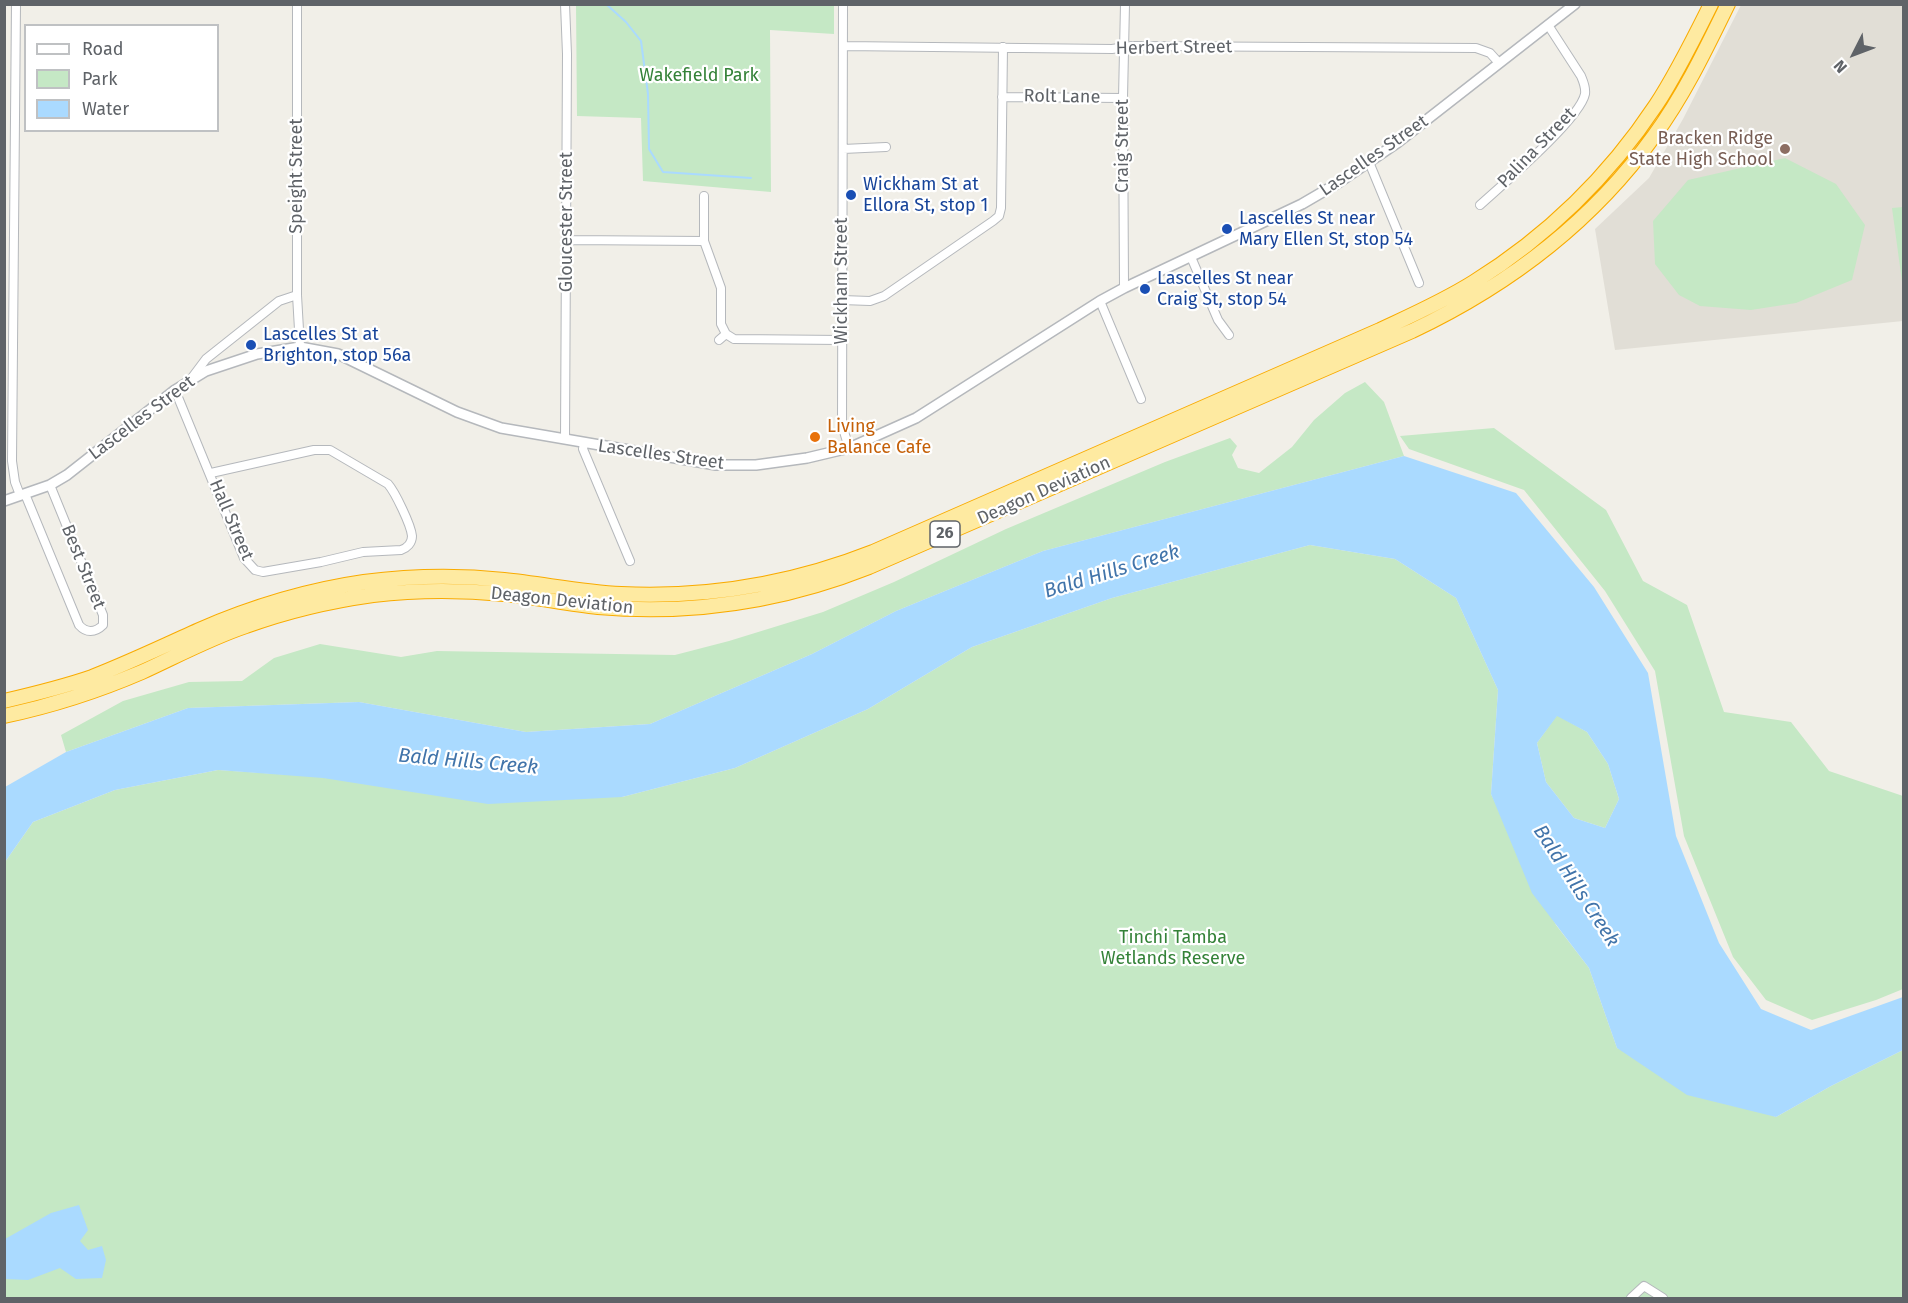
<!DOCTYPE html>
<html>
<head>
<meta charset="utf-8">
<style>
	body { margin:0 }
	#map { position:relative; width:1908px; height:1303px; overflow:hidden; background:#f1efe8; font-family:"Fira Sans",sans-serif }
	canvas { display:block }
	.frame { position:absolute; inset:0; border:6px solid #5f6368; pointer-events:none }
	.legend { position:absolute; left:24px; top:24px; width:195px; height:108px; box-sizing:border-box; background:#fff; border:2px solid #bfc1c3; margin:0; padding:8px 10px; list-style:none; font-size:18px; color:#5f6368 }
	.legend li { display:flex; align-items:center; gap:12px; height:30px }
	.legend b { width:30px; border:2px solid #bfc1c3 }
	.north { position:absolute; left:1824px; top:24px; width:60px; height:60px; -webkit-text-stroke:4px #fff; paint-order:stroke; rotate:228deg; font-size:16px; font-weight:700; line-height:24px; text-align:center; color:#5f6368 }
	.north::after { content:''; display:block; margin:auto; width:21px; height:27px; background:#5f6368; clip-path:polygon(50% 0,100% 100%,50% 72%,0 100%) }
</style>
</head>
<body>
<div id="map">
<canvas width="1908" height="1303"></canvas>
<div class="frame"></div>
<ul class="legend">
<li><b style="height:8px;background:#fff"></b>Road</li>
<li><b style="height:16px;background:#c5e8c5"></b>Park</li>
<li><b style="height:16px;background:#aadaff"></b>Water</li>
</ul>
<div class="north">N</div>
</div>
<script>
const ctx = document.querySelector('canvas').getContext('2d');
ctx.lineJoin = 'round';
function paint(path, color) { ctx.fillStyle = color; ctx.fill(path, 'evenodd'); }
function stroke(path, color, width, dash) { ctx.strokeStyle = color; ctx.lineWidth = width; ctx.lineCap = dash ? 'butt' : 'round'; ctx.setLineDash(dash || []); ctx.stroke(path); }
function label(font, color, halo, rows, align = 'center') {
  ctx.font = font + ' "Fira Sans",sans-serif'; ctx.lineWidth = 4.5; ctx.setLineDash([]); ctx.textBaseline = 'middle'; ctx.strokeStyle = halo; ctx.fillStyle = color; for (const [text, x, y, turn = 0] of rows) {
    ctx.save(); ctx.translate(x, y); ctx.rotate((+turn || 0) * Math.PI / 180); ctx.textAlign = isNaN(turn) ? turn : align; if (halo) ctx.strokeText(text, 0, 0); ctx.fillText(text, 0, 0); ctx.restore();
  }
}
paint(new Path2D(`
	M1741 5H1903V321L1615 350 1595 229 1649 178 1683 119Z`), '#e1ded6');
paint(new Path2D(`
	M576 5H834V34L770 30 771 192 643 181 641 118 577 116Z
	M1785 158 1836 184 1865 225 1852 280 1796 303 1751 310 1700 306 1679 295 1655 264 1653 221 1688 180Z
	M1903 207H1904L1903 289 1892 208Z
	M1365 382 1384 402 1404 456 1043 551 896 611 812 654 650 724 526 732 359 702 188 708 66 752 61 735 123 701 189 682 242 681 274 658 320 644 401 657 437 651 675 655 729 641 823 612 894 582 1006 529 1165 462 1230 438 1237 446 1232 455 1238 468 1259 473 1292 447 1314 420 1345 393Z
	M1494 428 1606 510 1643 581 1687 605 1724 712 1791 722 1829 771 1903 796V989L1876 1000 1812 1020 1766 1000 1733 957 1684 836 1655 671 1605 591 1524 490 1409 449 1400 436Z
	M1310 545 1395 559 1456 598 1498 690 1491 794 1556 925 1589 968 1617 1048 1776 1117 1831 1086 1903 1050V1298H5V862L33 822 115 790 218 770 622 797 735 768 868 709 972 647 1112 598Z
	M1557 715 1587 732 1608 764 1619 799 1605 828 1574 818 1546 782 1537 743Z`), '#c5e8c5');
paint(new Path2D(`
	M1404 456 1516 493 1594 587 1648 673 1676 836 1719 943 1761 1009 1811 1030 1903 997V1050L1831 1086 1776 1117 1687 1095 1617 1048 1589 968 1532 893 1491 794 1498 690 1456 598 1395 559 1310 545 1112 598 972 647 868 709 735 768 622 797 488 804 323 778 218 770 115 790 33 822 5 862V787L66 752 188 708 359 702 526 732 650 724 812 654 896 611 1043 551ZM1557 716 1587 732 1608 764 1619 799 1605 828 1574 818 1546 782 1537 743Z
	M79 1205 88 1230 80 1241 88 1250 102 1246 106 1260 102 1278 76 1279 60 1268 28 1280 5 1279V1239L51 1213Z`), '#aadaff');
stroke(new Path2D(`
	M606 4 626 22 641 41 648 94 649 149 663 172 751 178`), '#aadaff', 2);
const minor = new Path2D(`
	M16 4 12 461 15 482 20 495
	M297 4V295L300 347
	M565 4 567 54 565 439
	M843 4 842 425 849 448
	M843 46 1112 49 1132 46 1476 48 1490 53 1499 63
	M1002 97 1123 98
	M843 149 886 147
	M1369 162 1419 283
	M704 196V241L721 288V324L726 334 734 339 842 340
	M1480 205C1502 185 1580 119 1585 94 1586 87 1583 81 1581 76L1548 25
	M567 240 704 241
	M1191 257 1218 320 1229 335
	M1124 288 1123 98 1125 4
	M842 300 870 301 884 296 993 221 999 216 1001 208 1003 47
	M1100 301 1141 399
	M719 340 726 334
	M191 379 206 359 279 301 297 295
	M175 390 244 558 255 570 263 572 321 562 363 552 401 550C407 548 412 543 412 536 411 525 395 492 388 484L330 450H314L211 473
	M584 443 583 449 630 561
	M25 494 79 625C86 633 95 633 103 625V615L50 485
	M1631 1298 1644 1286 1663 1298`);
const tertiary = new Path2D(`
	M4 501 50 485 67 475 175 390 206 371 257 354 300 347 338 354 457 412 501 428 716 465H756L807 458 849 448 916 418 1100 301 1124 288 1302 204 1338 183 1397 143 1575 4`);
const trunk = new Path2D(`
	M4 701C34 694 63 687 92 677 128 663 164 646 199 630 252 607 308 590 364 582 410 576 458 575 504 580 543 584 582 592 621 594 708 598 792 584 873 552L1380 330C1412 315 1444 301 1474 282 1546 237 1609 176 1656 105 1677 73 1694 38 1711 4
	M4 716C51 706 98 691 142 672 177 656 210 638 246 626 287 611 330 601 373 595 416 590 461 590 504 594 536 597 567 604 598 607 690 615 783 601 869 567L1412 331C1507 286 1592 222 1654 136 1684 95 1706 49 1728 4`);
stroke(minor, '#b5b8bc', 10);
stroke(tertiary, '#b5b8bc', 12);
stroke(trunk, '#f9ab00', 16);
stroke(minor, '#fff', 8);
stroke(tertiary, '#fff', 9);
stroke(trunk, '#feeaa1', 14);
for (const [x, y, r, color] of [
	[1785,149,6,"#8d6e63"],
	[851,195,6,"#1a4fb4"],
	[1227,229,6,"#1a4fb4"],
	[1145,289,6,"#1a4fb4"],
	[251,345,6,"#1a4fb4"],
	[815,437,6,"#e8710a"]
]) { const dot = new Path2D(); dot.arc(x, y, r, 0, 2 * Math.PI); ctx.fillStyle = color; ctx.fill(dot); stroke(dot, '#fff', 2); }
for (const [x, y, w] of [
	[945,534,30]
]) { const box = new Path2D(); box.roundRect(x - w / 2, y - 13, w, 26, 4.5); ctx.fillStyle = '#fff'; ctx.fill(box); stroke(box, '#5f6368', 1.5); }
label('bold 16px', '#5f6368', null, [
	["26",945,534]
]);
label('18px', '#5f6368', '#fff', [
	["Herbert Street",1174,48,-1],
	["Rolt Lane",1062,97,1],
	["Craig Street",1123,146,-90],
	["Palina Street",1537,148,-46],
	["Lascelles Street",1374,156,-35],
	["Speight Street",297,176,-90],
	["Gloucester Street",567,222,-90],
	["Wickham Street",842,281,-90],
	["Lascelles Street",142,418,-37],
	["Lascelles Street",661,455,8],
	["Deagon Deviation",1044,491,-24],
	["Hall Street",231,520,67],
	["Best Street",83,567,68],
	["Deagon Deviation",562,601,6]
]);
label('18px', '#348238', '#fff', [
	["Wakefield Park",699,76],
	["Tinchi Tamba",1173,938],
	["Wetlands Reserve",1173,959]
]);
label('18px', '#785e54', '#fff', [
	["Bracken Ridge",1773,139],
	["State High School",1773,160]
], 'right');
label('18px', '#164399', '#fff', [
	["Wickham St at",863,185],
	["Ellora St, stop 1",863,206],
	["Lascelles St near",1239,219],
	["Mary Ellen St, stop 54",1239,240],
	["Lascelles St near",1157,279],
	["Craig St, stop 54",1157,300],
	["Lascelles St at",263,335],
	["Brighton, stop 56a",263,356]
], 'left');
label('18px', '#c56008', '#fff', [
	["Living",827,427],
	["Balance Cafe",827,448]
], 'left');
label('italic 20px', '#4174aa', '#fff', [
	["Bald Hills Creek",1112,572,-17],
	["Bald Hills Creek",468,762,5],
	["Bald Hills Creek",1576,886,57]
]);
</script>
</body>
</html>
